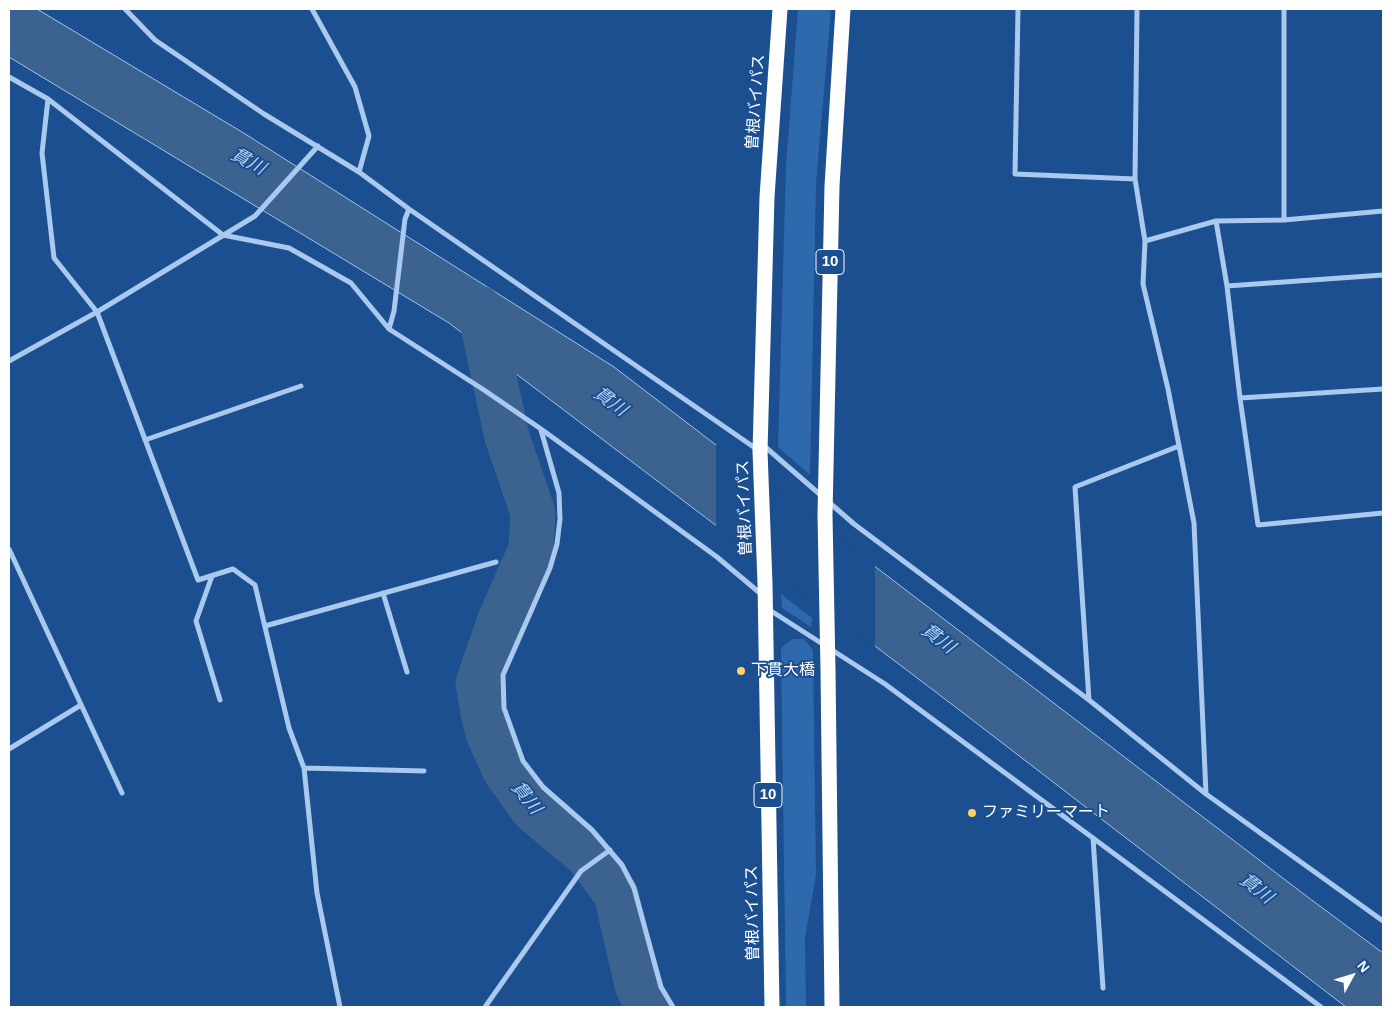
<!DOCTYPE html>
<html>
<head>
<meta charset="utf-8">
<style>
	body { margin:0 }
	#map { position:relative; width:1392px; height:1016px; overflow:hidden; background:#1b4f8f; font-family:Helvetica,sans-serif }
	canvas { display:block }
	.frame { position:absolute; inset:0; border:10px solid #fff; pointer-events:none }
	.north { position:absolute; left:1327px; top:951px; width:50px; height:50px; -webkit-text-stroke:4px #1b4f8f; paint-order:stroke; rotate:51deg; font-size:14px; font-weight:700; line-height:20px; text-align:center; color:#fff }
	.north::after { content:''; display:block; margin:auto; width:18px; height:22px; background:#fff; clip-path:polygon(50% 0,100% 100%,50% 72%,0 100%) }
</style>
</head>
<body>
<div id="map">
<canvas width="1392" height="1016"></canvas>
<div class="frame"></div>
<div class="north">N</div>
</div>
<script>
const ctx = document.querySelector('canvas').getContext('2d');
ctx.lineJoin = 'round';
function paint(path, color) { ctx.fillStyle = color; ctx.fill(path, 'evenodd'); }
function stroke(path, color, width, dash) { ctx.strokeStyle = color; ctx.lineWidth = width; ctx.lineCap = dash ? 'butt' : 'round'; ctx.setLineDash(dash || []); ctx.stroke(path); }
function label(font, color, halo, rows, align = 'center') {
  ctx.font = font + ' Helvetica,"Noto Sans JP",sans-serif'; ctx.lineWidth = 4; ctx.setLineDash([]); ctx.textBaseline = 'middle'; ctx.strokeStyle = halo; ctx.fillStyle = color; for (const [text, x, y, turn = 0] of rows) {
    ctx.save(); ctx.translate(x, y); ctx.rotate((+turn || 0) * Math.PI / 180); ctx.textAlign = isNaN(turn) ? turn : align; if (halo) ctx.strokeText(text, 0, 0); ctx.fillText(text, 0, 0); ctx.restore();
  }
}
paint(new Path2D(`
	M798 9H831L816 183 810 475 778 447 786 166Z
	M781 594 812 618 811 627 782 608Z
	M792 639H804L813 650 816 875 805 938 806 1007H786L781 648Z`), '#2e69ad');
const water = new Path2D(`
	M9 9H37L242 132 614 367 1305 895 1383 953V1007H1346L962 712 449 323 9 57Z`);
paint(water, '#3c6290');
stroke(water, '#9cc4f0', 1);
paint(new Path2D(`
	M716 442 875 564V649L716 528Z`), '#1b4f8f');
stroke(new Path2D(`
	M479 308 507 437 533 513 531 549 501 617 478 683 483 713 488 733 505 771 533 810 588 856 616 894 637 985 647 1007`), '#3c6290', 45);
stroke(new Path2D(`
	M125 9 155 40 264 114 359 172 369 136 355 87 312 9
	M1018 9 1015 174 1135 179 1145 241 1143 284 1168 389 1194 523 1206 794
	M1284 9V220
	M9 77 48 99 223 235 289 248 351 283 389 329 484 390 541 429 717 557 761 594
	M48 99 42 153 54 258 97 312 198 580 233 569 255 585 289 728 304 768 424 771
	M359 172 409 209 758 450
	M1135 179 1137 9
	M1216 221 1227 286 1240 398 1258 525 1383 513
	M1145 241 1216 221 1284 220 1383 211
	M1227 286 1383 275
	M389 329 394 311 405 219 409 209
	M9 361 97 312 255 216 318 146
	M1240 398 1383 389
	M541 430 559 493 560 519 557 544 550 568 503 675 504 708 523 761 543 787 592 830 622 865 634 888 661 987 673 1007
	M145 440 301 386
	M763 445 854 524 1089 700 1206 794 1383 921
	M9 549 122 793
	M212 576 196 621 220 700
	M383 593 407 672
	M768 609 885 684 1321 1007
	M265 626 496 562
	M1089 700 1075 487 1179 446
	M9 749 81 705
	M304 768 317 893 340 1007
	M1093 838 1103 988
	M485 1007 581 871 610 850`), '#a9c9ee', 5);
stroke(new Path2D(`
	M772 1007 765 583 760 451 767 197 780 9
	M832 1007 828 670 825 515 832 186 843 9`), '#fff', 15);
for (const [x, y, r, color] of [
	[741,671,5,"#ffd166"],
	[972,813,5,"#ffd166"]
]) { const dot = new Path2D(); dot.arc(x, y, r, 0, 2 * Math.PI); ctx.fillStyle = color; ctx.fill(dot); stroke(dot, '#1b4f8f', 2); }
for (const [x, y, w] of [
	[830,262,28],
	[768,795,28]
]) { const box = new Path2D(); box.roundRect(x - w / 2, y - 12.5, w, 25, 4); ctx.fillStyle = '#1b4f8f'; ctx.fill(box); stroke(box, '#fff', 1); }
label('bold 15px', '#fff', null, [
	["10",830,262],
	["10",768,795]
]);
label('16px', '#fff', '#1b4f8f', [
	["曽根バイパス",756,102,-86],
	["曽根バイパス",745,508,-92],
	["曽根バイパス",753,913,-91]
]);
label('16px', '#fff', '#1b4f8f', [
	["下貫大橋",751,671],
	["ファミリーマート",982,813]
], 'left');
label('italic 18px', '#b5d3f5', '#1b4f8f', [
	["貫川",248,162,29],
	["貫川",610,402,36],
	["貫川",938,639,37],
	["貫川",526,798,51],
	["貫川",1256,889,38]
]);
</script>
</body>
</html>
